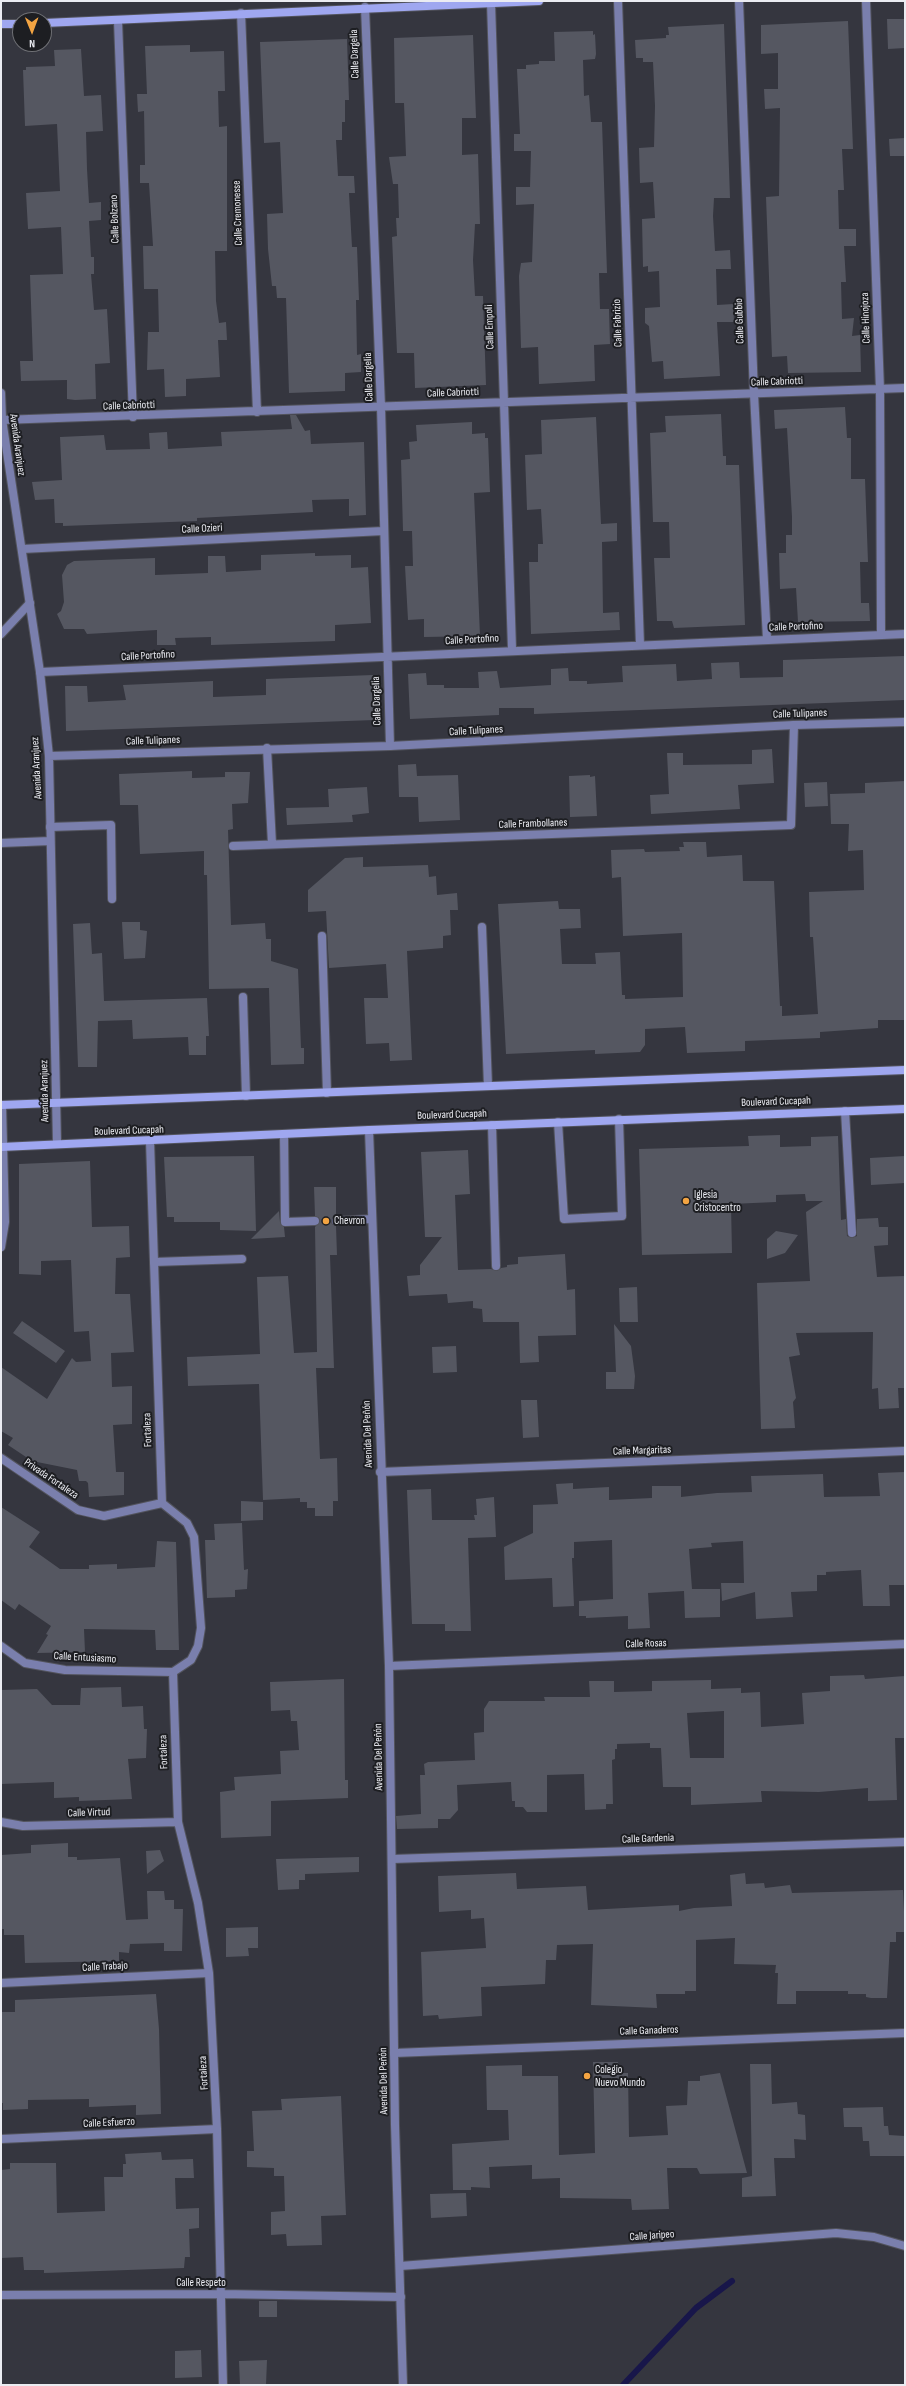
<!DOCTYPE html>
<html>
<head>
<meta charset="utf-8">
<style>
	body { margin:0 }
	#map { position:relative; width:906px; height:2386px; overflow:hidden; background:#35363f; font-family:"Sofia Sans Condensed",sans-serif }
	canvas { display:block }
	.frame { position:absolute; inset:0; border:2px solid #ebecf2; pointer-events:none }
	.north { position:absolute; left:12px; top:12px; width:40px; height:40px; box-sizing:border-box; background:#1d1e22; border:1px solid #6f7075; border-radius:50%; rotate:179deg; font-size:11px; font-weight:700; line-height:16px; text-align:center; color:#ebecf2 }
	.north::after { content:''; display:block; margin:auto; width:14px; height:18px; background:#f3a442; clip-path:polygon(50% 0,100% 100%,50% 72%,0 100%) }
</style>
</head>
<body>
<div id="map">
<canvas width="906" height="2386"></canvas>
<div class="frame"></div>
<div class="north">N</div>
</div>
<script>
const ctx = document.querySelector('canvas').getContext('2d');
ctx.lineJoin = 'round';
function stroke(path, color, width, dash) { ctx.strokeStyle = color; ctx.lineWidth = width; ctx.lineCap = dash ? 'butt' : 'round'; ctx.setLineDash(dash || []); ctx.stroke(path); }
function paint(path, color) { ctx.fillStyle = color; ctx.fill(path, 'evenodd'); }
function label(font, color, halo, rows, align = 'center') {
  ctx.font = font + ' "Sofia Sans Condensed",sans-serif'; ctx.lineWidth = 4; ctx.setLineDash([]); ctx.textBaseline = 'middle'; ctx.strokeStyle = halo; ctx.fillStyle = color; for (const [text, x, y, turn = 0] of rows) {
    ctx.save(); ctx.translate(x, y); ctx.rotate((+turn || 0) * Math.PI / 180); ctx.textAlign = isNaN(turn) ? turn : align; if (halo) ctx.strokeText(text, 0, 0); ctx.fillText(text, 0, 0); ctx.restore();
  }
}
stroke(new Path2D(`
	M623 2385 696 2308 732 2281`), '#18164a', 6);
paint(new Path2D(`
	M887 19H905V48L888 49Z
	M848 21 853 149H842L844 190H838L839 229H856V246H844L846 282H841L842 319 854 318 852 336 860 335 861 372 788 373 787 356 772 357 766 197 779 196 780 108 765 109 764 89H778V53L761 54V25Z
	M724 24 730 198H714L713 216 715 251 730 250 731 269H716L717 305 733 304 734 322H717L720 376 664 379 663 361 652 362 649 326 645 323V308L660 307 659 271 648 272V266L643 267 642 219 655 218 653 182 640 183 639 148 654 147 655 106 653 62H643V58H636L635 40 666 38V35H669L668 27Z
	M593 31V35L595 34 596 54 595 59 583 60 584 96 589 95 591 122H602L607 273H599L600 309H609L610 344 594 345 595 381 539 384 538 347 521 348 519 276 521 263 532 262 534 204 516 205V187H530L531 151H514V134H520L517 69H526V65L539 64V61H555L554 32Z
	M473 35 476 118H462V155L478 154 480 224H475L473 260 475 296H483L486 385 415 388 414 353H397L392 237 397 236 396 218H399L398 184H393L389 157 406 156 404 103H395L394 38Z
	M347 39 349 100H345V122H342V140H336L338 176H354L355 193H349L352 247H357L359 300H356L357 355 361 354V372L345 373V391L289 393 286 298H277L276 286H272L268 249 267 214 283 213 280 142 264 143 260 42Z
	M190 45V52L224 51 225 91H218L219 127 227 126V251H215L216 301 219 323 226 322 227 340H218L220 377 186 379V396L165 397 164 369 147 370 148 332H159L158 289H144L143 246H153L149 183H140V165H145L144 111 138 112 137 94H147L145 46Z
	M81 49 84 96 101 95 103 131 86 132 87 169 89 203 101 202V220L89 221 91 257H94V274H91L94 310 107 309 110 363 95 364 96 399 75 400 67 399V380L21 381 20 361H33L30 275 63 274 61 227 28 229 26 193 60 191 57 124 25 126 23 70H26V67L55 66 54 50Z
	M905 138V156H890L889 139Z
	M845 407 847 438H851V479H865L868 562H860L861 603H869L870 621 798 622 796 588 780 589 779 553H786V535H792V517L787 428 775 429 774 410Z
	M721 414 723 456H726V465H739L745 625 674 628 672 621H657L654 558H670L669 522H653L650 433 666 432 665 416Z
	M290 415H296L305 431 310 430 311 444 364 442 366 515 349 516V499L312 500 313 512 197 518V521L63 526V523H55L54 499 35 500 32 482 62 480 60 437 104 435 106 450 150 449 149 433 167 432 168 449 222 446 221 432 292 429Z
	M596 417 601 524 617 523V541L602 542 603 613 619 612 620 630 531 634 529 562H538V544H543L541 509 527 510 525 455 542 454 541 420Z
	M472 422V434L485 433V438H488L490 492 474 493 480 636 424 637V619L408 620 405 566H413L412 531H403L401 460 410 459 409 442 417 441 416 425Z
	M315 553V556L351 555V568L368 567 371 623 335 625V641L211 645V637L175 638 176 645H157V630L87 634 84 629H64L57 614 61 611 64 602 62 575 67 565 74 561 155 558V575L208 573V556H225L226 572 261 570V555Z
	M905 656V700L534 714V708H499V715L410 719 408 674 426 673 427 685H444V688H479L478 672 497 671 500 688 551 685V669L568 668 569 681H587V684L623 682 622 666 676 664 677 681 712 679 711 663 739 662 740 678 783 677V660Z
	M373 675 375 720 66 731 65 686H87L88 702 126 700 123 685 213 681V697L266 695V679Z
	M772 749 774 783 738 785 740 809 651 814 650 795 669 794 667 753H683V765L752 764V750Z
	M416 764 417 776 458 775 460 820 419 822 418 797H399L398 765Z
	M192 771V778L225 777V772H250L248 803 232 804 233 829 228 830 231 925 265 923 266 939H271V961L298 969 301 1048H304V1064L271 1065 269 988 209 989 207 875H204V851L140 854 138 805H120L119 774Z
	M590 775V777L595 776 597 816 570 817 569 776Z
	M905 781V1020H878V1028L820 1032V1038L745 1041V1051L687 1053 685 1027 645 1029V1045L640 1052 595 1054V1050L506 1054 498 904 558 901 559 909H580L581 928 560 929 562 964H596L595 953 620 952 622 995H625V999L683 997 682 933 623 936 621 877 612 878 611 850 644 849 645 852 680 851 679 847H684L683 842H706L707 857 742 855 743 881H774L780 1006H782V1016L818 1014 813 937H810L809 892 864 890 863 850 848 851 849 824H831L830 794 865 793V783Z
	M827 782 828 806 805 807 804 783Z
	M367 787 369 813 352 815 353 822 287 825 286 808 329 807 328 789Z
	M363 857V867L428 865 429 877 436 876 437 895 457 893 458 910H450L451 935 443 936V948L407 951 412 1060 390 1061 389 1043 366 1044 364 998H388L386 964 329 968 326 911 308 912V890L345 858Z
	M122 922H140V930L147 931 145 958 124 959Z
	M90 923 92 954 102 953 104 1001 207 998 209 1036H206V1055H189L188 1037 133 1039 132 1020 98 1021 97 1067H78L73 924Z
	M780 1135V1147L811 1146V1137L838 1136 841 1220 846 1219 847 1236 852 1238 857 1236V1219L878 1218 879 1227H888V1245L874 1246 877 1277 905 1276V1388H898L899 1408 879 1409 878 1388 872 1389 873 1332 796 1333 800 1355 789 1357 796 1398 793 1402 795 1428 761 1429 757 1283 810 1281 806 1212 823 1201H806L805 1194 776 1195V1202L731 1204 732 1253 642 1255 639 1149 749 1146 748 1136Z
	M468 1150 470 1194 455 1195 458 1270 491 1269 497 1271 501 1268 507 1267V1265L518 1264V1257L565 1254 567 1290 575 1289 576 1335 538 1336 539 1362 520 1363 519 1322H483L482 1309 473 1308V1301L448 1303 447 1294 409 1296 407 1276 420 1275V1265L442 1237H425L421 1152Z
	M254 1156 256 1231 220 1230V1222H174V1217H167L164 1157Z
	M905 1156V1183L871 1185 870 1158Z
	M90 1161 92 1227 129 1226 130 1257 116 1258 115 1294H130L134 1352 111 1353 112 1387 132 1386V1424L113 1425 116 1472H124V1495L89 1497 88 1483 86 1481H79L77 1470 32 1461 8 1445 13 1438 1 1431V1367L47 1399 72 1358 76 1362 91 1361 89 1331 74 1332 71 1260 41 1261V1275L19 1274V1164Z
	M314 1187H336V1215L331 1221 332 1224 336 1226 337 1255H330L334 1368H316L320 1459 337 1458 338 1501H333V1516H315V1508H307V1502H300V1498L263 1500 259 1384 188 1386 187 1357 260 1354 257 1277 288 1276 294 1353 317 1352 315 1227 320 1221 319 1218 315 1216Z
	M279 1211 280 1222 284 1227 285 1237 251 1239Z
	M776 1231 798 1235 785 1253 767 1259V1239Z
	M637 1287 638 1322H620L619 1288Z
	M22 1321 65 1351 56 1363 13 1333Z
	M614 1324 631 1346 635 1376 634 1389H606V1372H616Z
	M456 1346 457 1372 433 1373 432 1347Z
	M521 1400H537L539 1437 523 1438Z
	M905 1472V1585H889L890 1606H863L861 1570 826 1572V1575H817V1591L791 1592 793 1617 756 1619 755 1592 722 1601 721 1583H744L743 1541 711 1543 712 1547 689 1549 692 1589H720V1617L685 1618 684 1591 648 1593 650 1628 628 1629V1616L586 1618V1616H579V1601L613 1599 612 1540 574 1542V1558H572L574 1606 553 1607 552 1578 505 1580 504 1547 533 1533V1505L558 1504 556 1484 573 1483V1489L609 1487V1500L652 1498V1486H681V1497L717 1493 752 1492 751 1476 823 1474 824 1497 880 1496 878 1473Z
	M431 1489 432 1520H475L474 1515H477L476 1499 494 1497 496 1537 468 1538 471 1631H445V1624H412L407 1490Z
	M241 1501 263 1502V1520L241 1521Z
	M1 1507 40 1532 29 1547 60 1569H89V1565L117 1564V1569L155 1567 157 1541 176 1542 179 1650H156L155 1630 84 1629 85 1652 37 1653 48 1635 46 1634 51 1626 19 1604 15 1610 1 1600Z
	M242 1523 244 1570 248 1569 247 1589 235 1590V1597L207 1598 205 1540H215L214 1524Z
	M864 1675 865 1679 905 1676V1738H895L897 1800 868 1801V1788L819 1792 761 1791 762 1802 691 1805V1787H663L661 1748H650V1743L617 1744V1749H615V1759L612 1760 613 1804H606V1809L585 1810 584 1774 547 1775V1812H527L523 1807H515V1801H512L511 1782 457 1785 458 1810 450 1819H438V1828L397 1829 396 1816 421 1814 420 1775H425L424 1764 428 1762 475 1760 474 1733 484 1732V1709L489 1701H545L544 1697H590L589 1681H614V1692L652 1691V1681L711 1680V1689L741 1688V1693L760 1692 761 1727 804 1724 802 1693 830 1691V1676ZM724 1711V1758H690L687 1713Z
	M344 1679 345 1780H348V1798L271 1801V1836L221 1838 220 1792 235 1790 234 1777 281 1774 280 1751 299 1750 297 1721H291L290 1710 271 1711 270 1682Z
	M121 1687 122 1707 143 1706 144 1729H147L146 1758 128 1759 132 1799 79 1801V1797L54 1798V1782L1 1784V1690L37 1689 52 1705H80L81 1688Z
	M68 1843V1857H77V1860L120 1858 126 1920 148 1919 147 1891H164L165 1900H174V1909H183L182 1951H164V1943L130 1944 129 1953 119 1952V1961L25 1963 24 1935H4V1929H1V1855L31 1853V1845Z
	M160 1850 164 1861 147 1874 146 1851Z
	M359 1857V1872L305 1874V1880H299V1889L278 1890 276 1859Z
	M516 1873 517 1889 586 1886 588 1910 679 1905V1911L694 1908 732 1906 730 1875 745 1873 746 1884 764 1883 765 1888 790 1885 792 1893 903 1890 905 1932H896V1942H890L887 1998H871L866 1997V1994H848V1991H796V2004H777L778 1973H775L776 1965 734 1964 735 1938 696 1940V1991H685V1994H656L657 2008 591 2005 593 1944 557 1945 556 1960H546L545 1984 481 1987 482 2016 439 2019 438 2015 423 2016 421 1952 486 1948 484 1918 471 1919V1910L439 1912 438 1876Z
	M258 1927V1948H248L249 1956 226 1957V1928Z
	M156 1994 159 2029 161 2114 136 2115V2105L89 2107V2099L28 2100V2109L3 2110V2103H1V2012H15V2000Z
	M593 2062H618L620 2073H628L629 2137 668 2135 666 2106 687 2105 688 2081H700V2076L720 2073 747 2173 700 2174 697 2168H667L669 2209 632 2210 631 2199 560 2198V2178L532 2179V2165L489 2167 490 2188 471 2187V2190H453L452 2144 509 2140 508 2110H487L486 2066 522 2065V2076H558L559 2155 595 2153Z
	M750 2064H771L772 2104 797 2102 798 2114 805 2115 806 2140 794 2139 795 2158H774L776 2196 742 2197V2178L752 2176Z
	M341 2096 346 2215 321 2216 322 2245 287 2246 286 2234 271 2235V2212L285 2211 284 2176H274V2168L247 2167V2151H254L252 2111 282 2110 281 2099Z
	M883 2107 884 2126H888L889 2135 905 2136V2156H870L869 2141H863L862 2127H844L843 2108Z
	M161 2152 162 2160 193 2159 194 2178H175L176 2209 199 2208V2228L189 2229 190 2257H185L184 2268 44 2273V2270H24L23 2257 1 2258V2170L10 2169V2163H56L57 2213 105 2211 104 2177H123V2164H126L125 2154Z
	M466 2193 467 2216 431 2218 430 2194Z
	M259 2301H277V2317H259Z
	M201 2350 202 2377 175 2378V2351Z
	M267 2360 266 2385H240L239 2361Z`), '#555761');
const service = new Path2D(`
	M50 827 111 825 112 899
	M482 927 488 1086
	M322 936 327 1093
	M243 997 246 1096
	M845 1111 852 1233
	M558 1122 564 1219 622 1216 619 1119
	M492 1125 496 1266
	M284 1134 285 1222 315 1221
	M336 1221 372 1219
	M154 1262 242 1259`);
const minor = new Path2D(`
	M618 1 640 645
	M739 1 754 394 767 639
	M866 1 880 390 881 634
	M491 3 512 649
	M365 7 381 407 390 746
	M241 13 257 412
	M118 21 133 417
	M1 420 905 388
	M22 549 383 531
	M1 634 30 603
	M40 672 905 634
	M267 748 272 844
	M233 846 791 825 794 725
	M150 1141 162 1503
	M1 1458 78 1510 104 1516 162 1503
	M380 1472 905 1451
	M162 1503 187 1523 194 1537 201 1628 198 1646 191 1660 173 1672
	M1 1646 25 1663 65 1670 173 1672
	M389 1666 905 1644
	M173 1672 178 1822 198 1903 209 1973 217 2129 223 2385
	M1 1822 23 1826 178 1822
	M392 1859 905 1842
	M1 1983 209 1973
	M394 2053 905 2033
	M1 2139 217 2129
	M400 2266 836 2233 874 2237 905 2246
	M1 2295 220 2294 401 2297`);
const tertiary = new Path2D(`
	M1 393 2 419 40 672 49 756 57 1144
	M49 756 390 746 794 725 905 722
	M1 843 50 841
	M369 1130 389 1666 395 2125 403 2385
	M1 1247 5 1222 2 1105`);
const secondary = new Path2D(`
	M44 23 539 1
	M1 24H20
	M1 1105 905 1070
	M1 1147 369 1130 905 1109`);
stroke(service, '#52535c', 10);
stroke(minor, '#52535c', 10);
stroke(tertiary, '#52535c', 10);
stroke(secondary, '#52535c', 10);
stroke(service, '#7a7fad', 8);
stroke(minor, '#7a7fad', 8);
stroke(tertiary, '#7a7fad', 8);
stroke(secondary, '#9fa7f0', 8);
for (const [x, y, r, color] of [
	[686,1201,4,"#f3a442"],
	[326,1221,4,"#f3a442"],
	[587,2076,4,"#f3a442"]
]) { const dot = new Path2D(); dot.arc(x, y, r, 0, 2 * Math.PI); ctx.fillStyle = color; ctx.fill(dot); stroke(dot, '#1d1e22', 1.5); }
label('11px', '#ebecf2', '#1d1e22', [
	["Calle Dargelia",355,54,-92],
	["Calle Cremonesse",238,213,-92],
	["Calle Bolzano",115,219,-92],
	["Calle Hinojoza",866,318,-92],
	["Calle Gubbio",740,321,-92],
	["Calle Fabrizio",618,323,-92],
	["Calle Empoli",490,327,-92],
	["Calle Dargelia",369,377,-92],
	["Calle Cabriotti",777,382,-2],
	["Calle Cabriotti",453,393,-2],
	["Calle Cabriotti",129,406,-2],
	["Avenida Aranjuez",17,445,82],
	["Calle Ozieri",202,529,-3],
	["Calle Portofino",796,627,-2],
	["Calle Portofino",472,640,-3],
	["Calle Portofino",148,656,-3],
	["Calle Dargelia",377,701,-92],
	["Calle Tulipanes",800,714,-2],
	["Calle Tulipanes",476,731,-3],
	["Calle Tulipanes",153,741,-2],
	["Avenida Aranjuez",37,768,-93],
	["Calle Frambollanes",533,824,-2],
	["Avenida Aranjuez",45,1091,-91],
	["Boulevard Cucapah",776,1102,-2],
	["Boulevard Cucapah",452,1115,-2],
	["Boulevard Cucapah",129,1131,-2],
	["Fortaleza",148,1430,-92],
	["Avenida Del Peñón",368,1434,-92],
	["Calle Margaritas",642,1451,-2],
	["Privada Fortaleza",51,1479,34],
	["Calle Rosas",646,1644,-2],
	["Calle Entusiasmo",85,1658,3],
	["Fortaleza",164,1752,-92],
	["Avenida Del Peñón",379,1757,-91],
	["Calle Virtud",89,1813,-2],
	["Calle Gardenia",648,1839,-2],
	["Calle Trabajo",105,1967,-3],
	["Calle Ganaderos",649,2031,-2],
	["Fortaleza",204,2073,-93],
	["Avenida Del Peñón",384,2081,-91],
	["Calle Esfuerzo",109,2123,-3],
	["Calle Jaripeo",652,2236,-4],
	["Calle Respeto",201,2283]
]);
label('11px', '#ebecf2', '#1d1e22', [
	["Iglesia",694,1195],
	["Cristocentro",694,1208],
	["Chevron",334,1221],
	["Colegio",595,2070],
	["Nuevo Mundo",595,2083]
], 'left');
</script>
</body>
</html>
